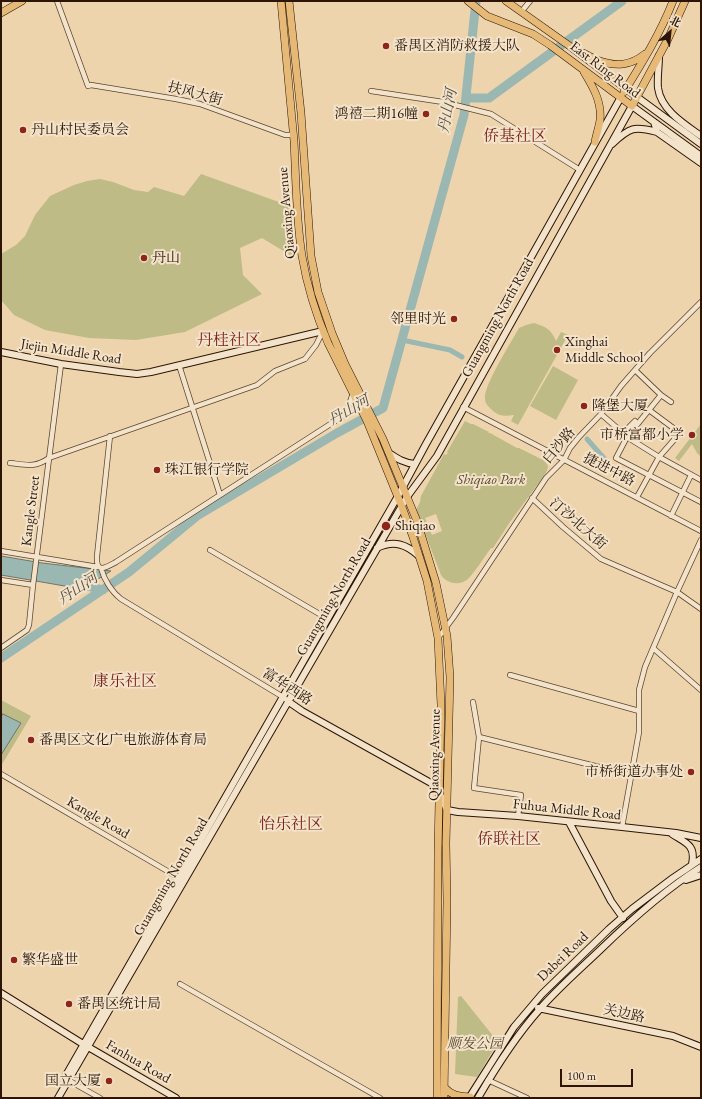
<!DOCTYPE html>
<html>
<head>
<meta charset="utf-8">
<style>
	body { margin:0 }
	#map { position:relative; width:702px; height:1099px; overflow:hidden; background:#edd4ad; font-family:"EB Garamond","Noto Serif SC",serif }
	canvas { display:block }
	.frame { position:absolute; inset:0; border:2px solid #2c1506; pointer-events:none }
	.north { position:absolute; left:650px; top:12px; width:40px; height:40px; -webkit-text-stroke:3px #f3e3ca; paint-order:stroke; rotate:27deg; font-size:11px; font-weight:700; line-height:16px; text-align:center; color:#2c1506 }
	.north::after { content:''; display:block; margin:auto; width:14px; height:18px; background:#2c1506; clip-path:polygon(50% 0,100% 100%,50% 72%,0 100%) }
	.scale { position:absolute; left:560px; top:1069px; width:73px; height:18px; box-sizing:border-box; border:2px solid #2c1506; border-top:0; padding-left:5px; font-size:12px; line-height:14px; white-space:nowrap; color:#2c1506; -webkit-text-stroke:3px #f3e3ca; paint-order:stroke }
</style>
</head>
<body>
<div id="map">
<canvas width="702" height="1099"></canvas>
<div class="frame"></div>
<div class="north">北</div>
<div class="scale">100 m</div>
</div>
<script>
const ctx = document.querySelector('canvas').getContext('2d');
ctx.lineJoin = 'round';
function paint(path, color) { ctx.fillStyle = color; ctx.fill(path, 'evenodd'); }
function stroke(path, color, width, dash) { ctx.strokeStyle = color; ctx.lineWidth = width; ctx.lineCap = dash ? 'butt' : 'round'; ctx.setLineDash(dash || []); ctx.stroke(path); }
function label(font, color, halo, rows, align = 'center') {
  ctx.font = font + ' "EB Garamond","Noto Serif SC",serif'; ctx.lineWidth = 4; ctx.setLineDash([]); ctx.textBaseline = 'middle'; ctx.strokeStyle = halo; ctx.fillStyle = color; for (const [text, x, y, turn = 0] of rows) {
    ctx.save(); ctx.translate(x, y); ctx.rotate((+turn || 0) * Math.PI / 180); ctx.textAlign = isNaN(turn) ? turn : align; if (halo) ctx.strokeText(text, 0, 0); ctx.fillText(text, 0, 0); ctx.restore();
  }
}
paint(new Path2D(`
	M201 174 290 206 295 258 262 238 240 248 243 275 262 294 185 332 136 340 89 338 45 330 14 315 1 300V254L16 245 25 236 35 215 50 196 74 185 87 181 100 179 113 182 134 190 148 192 154 187 184 196Z
	M534 323C546 327 551 329 556 341L561 332 568 335 518 425 511 421 514 415C506 416 500 417 493 411 490 408 485 404 485 399 483 386 512 341 519 328L526 325Z
	M553 366 578 380 556 420 530 406Z
	M465 421 471 424H473L489 432 488 433H490L517 448H519L543 460 547 464 548 467 546 473 510 522 493 548H491C485 556 475 572 468 579 460 586 447 584 441 575L416 510 420 502 421 496 444 454 446 455 448 453 447 452ZM436 514 442 531 432 535 425 518Z
	M701 424V457L697 453 692 444 679 461 675 458Z
	M1 700 31 716 1 766Z
	M461 996 498 1042 477 1077 455 1074 458 997Z`), '#bebb86');
const water = new Path2D(`
	M1 556 42 563 111 571 82 589 1 575Z
	M3 714 21 723 1 755V718Z`);
paint(water, '#9bb7b2');
stroke(water, '#6f766d', 1);
stroke(new Path2D(`
	M402 340 450 350 462 357
	M587 439 625 482`), '#9bb7b2', 5);
stroke(new Path2D(`
	M466 98H489L622 1
	M75 583 103 590
	M1 658 129 572 197 516 337 433 383 408 464 115 476 1`), '#9bb7b2', 9);
const street = new Path2D(`
	M57 1 88 86 91 85 176 99 200 104 285 135H293
	M521 12 530 1
	M371 91 443 102 491 114 580 170
	M179 365 220 495
	M635 370 661 395 627 437 659 457 637 497
	M661 395 671 402
	M463 407 701 531
	M649 410 680 433 659 457 701 480
	M601 414 623 433 635 421
	M110 436 97 556C96 574 105 568 116 562L346 414 353 393
	M627 437 616 458 701 502
	M10 463C27 465 35 468 49 458L257 385 275 371 305 359 316 345 323 331
	M532 498 563 527 601 559 677 592 701 609
	M671 516 691 475
	M210 550 328 619
	M1 551 98 567
	M101 568C104 580 112 592 121 599L283 697 289 702
	M1 580 33 585
	M438 638 453 618 546 478 564 460 570 448 579 437 601 414 621 386 635 370 650 353 701 302
	M1 648 27 630 29 625 33 585 61 364
	M653 648 701 690
	M510 675 639 711
	M473 702 479 737 474 788 521 795 518 816
	M479 737 631 775
	M1 774 181 879
	M622 827 639 732V690L645 667 677 592 701 540
	M180 984 380 1098
	M68 1080 100 1098
	M488 1080 527 1098`);
const secondary = new Path2D(`
	M659 56C659 66 657 78 658 88 661 110 684 124 701 136
	M637 97 701 144
	M654 122 657 132 701 163
	M612 144C630 127 634 126 657 132
	M1 352 61 364 119 372 137 374 151 372 323 331
	M389 453C398 459 404 463 415 464
	M377 548C394 540 406 544 419 556
	M289 702 302 711 431 783 440 794 447 810 458 812 518 816 622 827 676 833 701 838
	M569 822 611 901 623 918
	M672 834C686 843 696 845 692 864
	M686 880 701 875
	M1 993 83 1044 176 1098
	M538 1008 673 1036 701 1047
	M65 1077 398 496 426 444 621 97
	M58 1098 407 497 437 456 632 106 701 156
	M469 1098 514 1027 542 994 609 929 632 909 673 878 701 859
	M478 1098C496 1067 515 1037 539 1010 557 989 579 970 600 950 631 920 664 890 701 867`);
const primary = new Path2D(`
	M281 1C285 48 290 94 294 141 296 179 296 218 302 256 307 286 316 315 328 343L367 421 402 507 413 537 427 581 438 638 441 705 438 851 437 1098
	M289 1 301 113 311 256 318 292 332 333 345 364 383 439 417 521 436 583 447 636 450 677 446 843 447 901 444 1098
	M468 1 487 16 533 34 550 45 632 106 668 39 685 1
	M506 1 571 47 637 97
	M1 13 22 1
	M583 53C588 55 592 58 597 60 616 67 630 66 645 54
	M584 72C593 87 602 102 600 120 599 128 596 135 595 142
	M624 92C642 63 660 34 673 1
	M445 1088C452 1096 460 1096 470 1097`);
stroke(street, '#5c4530', 6);
stroke(secondary, '#2c1506', 8);
stroke(primary, '#2c1506', 8);
stroke(street, '#f3e3ca', 4.5);
stroke(secondary, '#f3e3ca', 6);
stroke(primary, '#e6ba76', 7);
for (const [x, y, r, color] of [
	[386,46,4,"#8f2418"],
	[426,114,4,"#8f2418"],
	[23,130,4,"#8f2418"],
	[144,258,4,"#8f2418"],
	[454,319,4,"#8f2418"],
	[557,350,4,"#8f2418"],
	[584,406,4,"#8f2418"],
	[692,435,4,"#8f2418"],
	[157,470,4,"#8f2418"],
	[386,526,5,"#8f2418"],
	[31,740,4,"#8f2418"],
	[691,772,4,"#8f2418"],
	[14,960,4,"#8f2418"],
	[69,1004,4,"#8f2418"],
	[109,1081,4,"#8f2418"]
]) { const dot = new Path2D(); dot.arc(x, y, r, 0, 2 * Math.PI); ctx.fillStyle = color; ctx.fill(dot); stroke(dot, '#f3e3ca', 1.5); }
label('14px', '#2c1506', '#f3e3ca', [
	["番禺区消防救援大队",394,46],
	["鸿禧二期16幢",418,114,"right"],
	["丹山村民委员会",31,130],
	["丹山",152,258],
	["邻里时光",446,319,"right"],
	["Xinghai",565,342],
	["Middle School",565,358],
	["隆堡大厦",592,406],
	["市桥富都小学",684,435,"right"],
	["珠江银行学院",165,470],
	["Shiqiao",395,526],
	["番禺区文化广电旅游体育局",39,740],
	["市桥街道办事处",683,772,"right"],
	["繁华盛世",22,960],
	["番禺区统计局",77,1004],
	["国立大厦",101,1081,"right"]
], 'left');
label('14px', '#2c1506', '#f3e3ca', [
	["East Ring Road",605,70,37],
	["扶风大街",195,94,15],
	["Qiaoxing Avenue",287,213,-95],
	["Guangming North Road",498,318,-61],
	["Jiejin Middle Road",71,352,9],
	["白沙路",559,446,-50],
	["捷进中路",609,470,27],
	["Kangle Street",31,511,-83],
	["汀沙北大街",578,524,41],
	["Guangming North Road",334,597,-60],
	["富华西路",287,687,33],
	["Qiaoxing Avenue",435,755,-89],
	["Fuhua Middle Road",567,810,6],
	["Kangle Road",98,818,30],
	["Guangming North Road",171,877,-60],
	["Dabei Road",563,957,-44],
	["关边路",624,1014,12],
	["Fanhua Road",138,1062,30]
]);
label('italic 14px', '#58472c', '#f3e3ca', [
	["Shiqiao Park",491,480],
	["顺发公园",475,1044]
]);
label('italic 15px', '#534e42', '#f3e3ca', [
	["丹山河",448,111,-79],
	["丹山河",349,411,-30],
	["丹山河",78,589,-34]
]);
label('16px', '#7a1f14', '#f3e3ca', [
	["侨基社区",515,137],
	["丹桂社区",229,341],
	["康乐社区",125,682],
	["怡乐社区",291,825],
	["侨联社区",509,840]
]);
</script>
</body>
</html>
